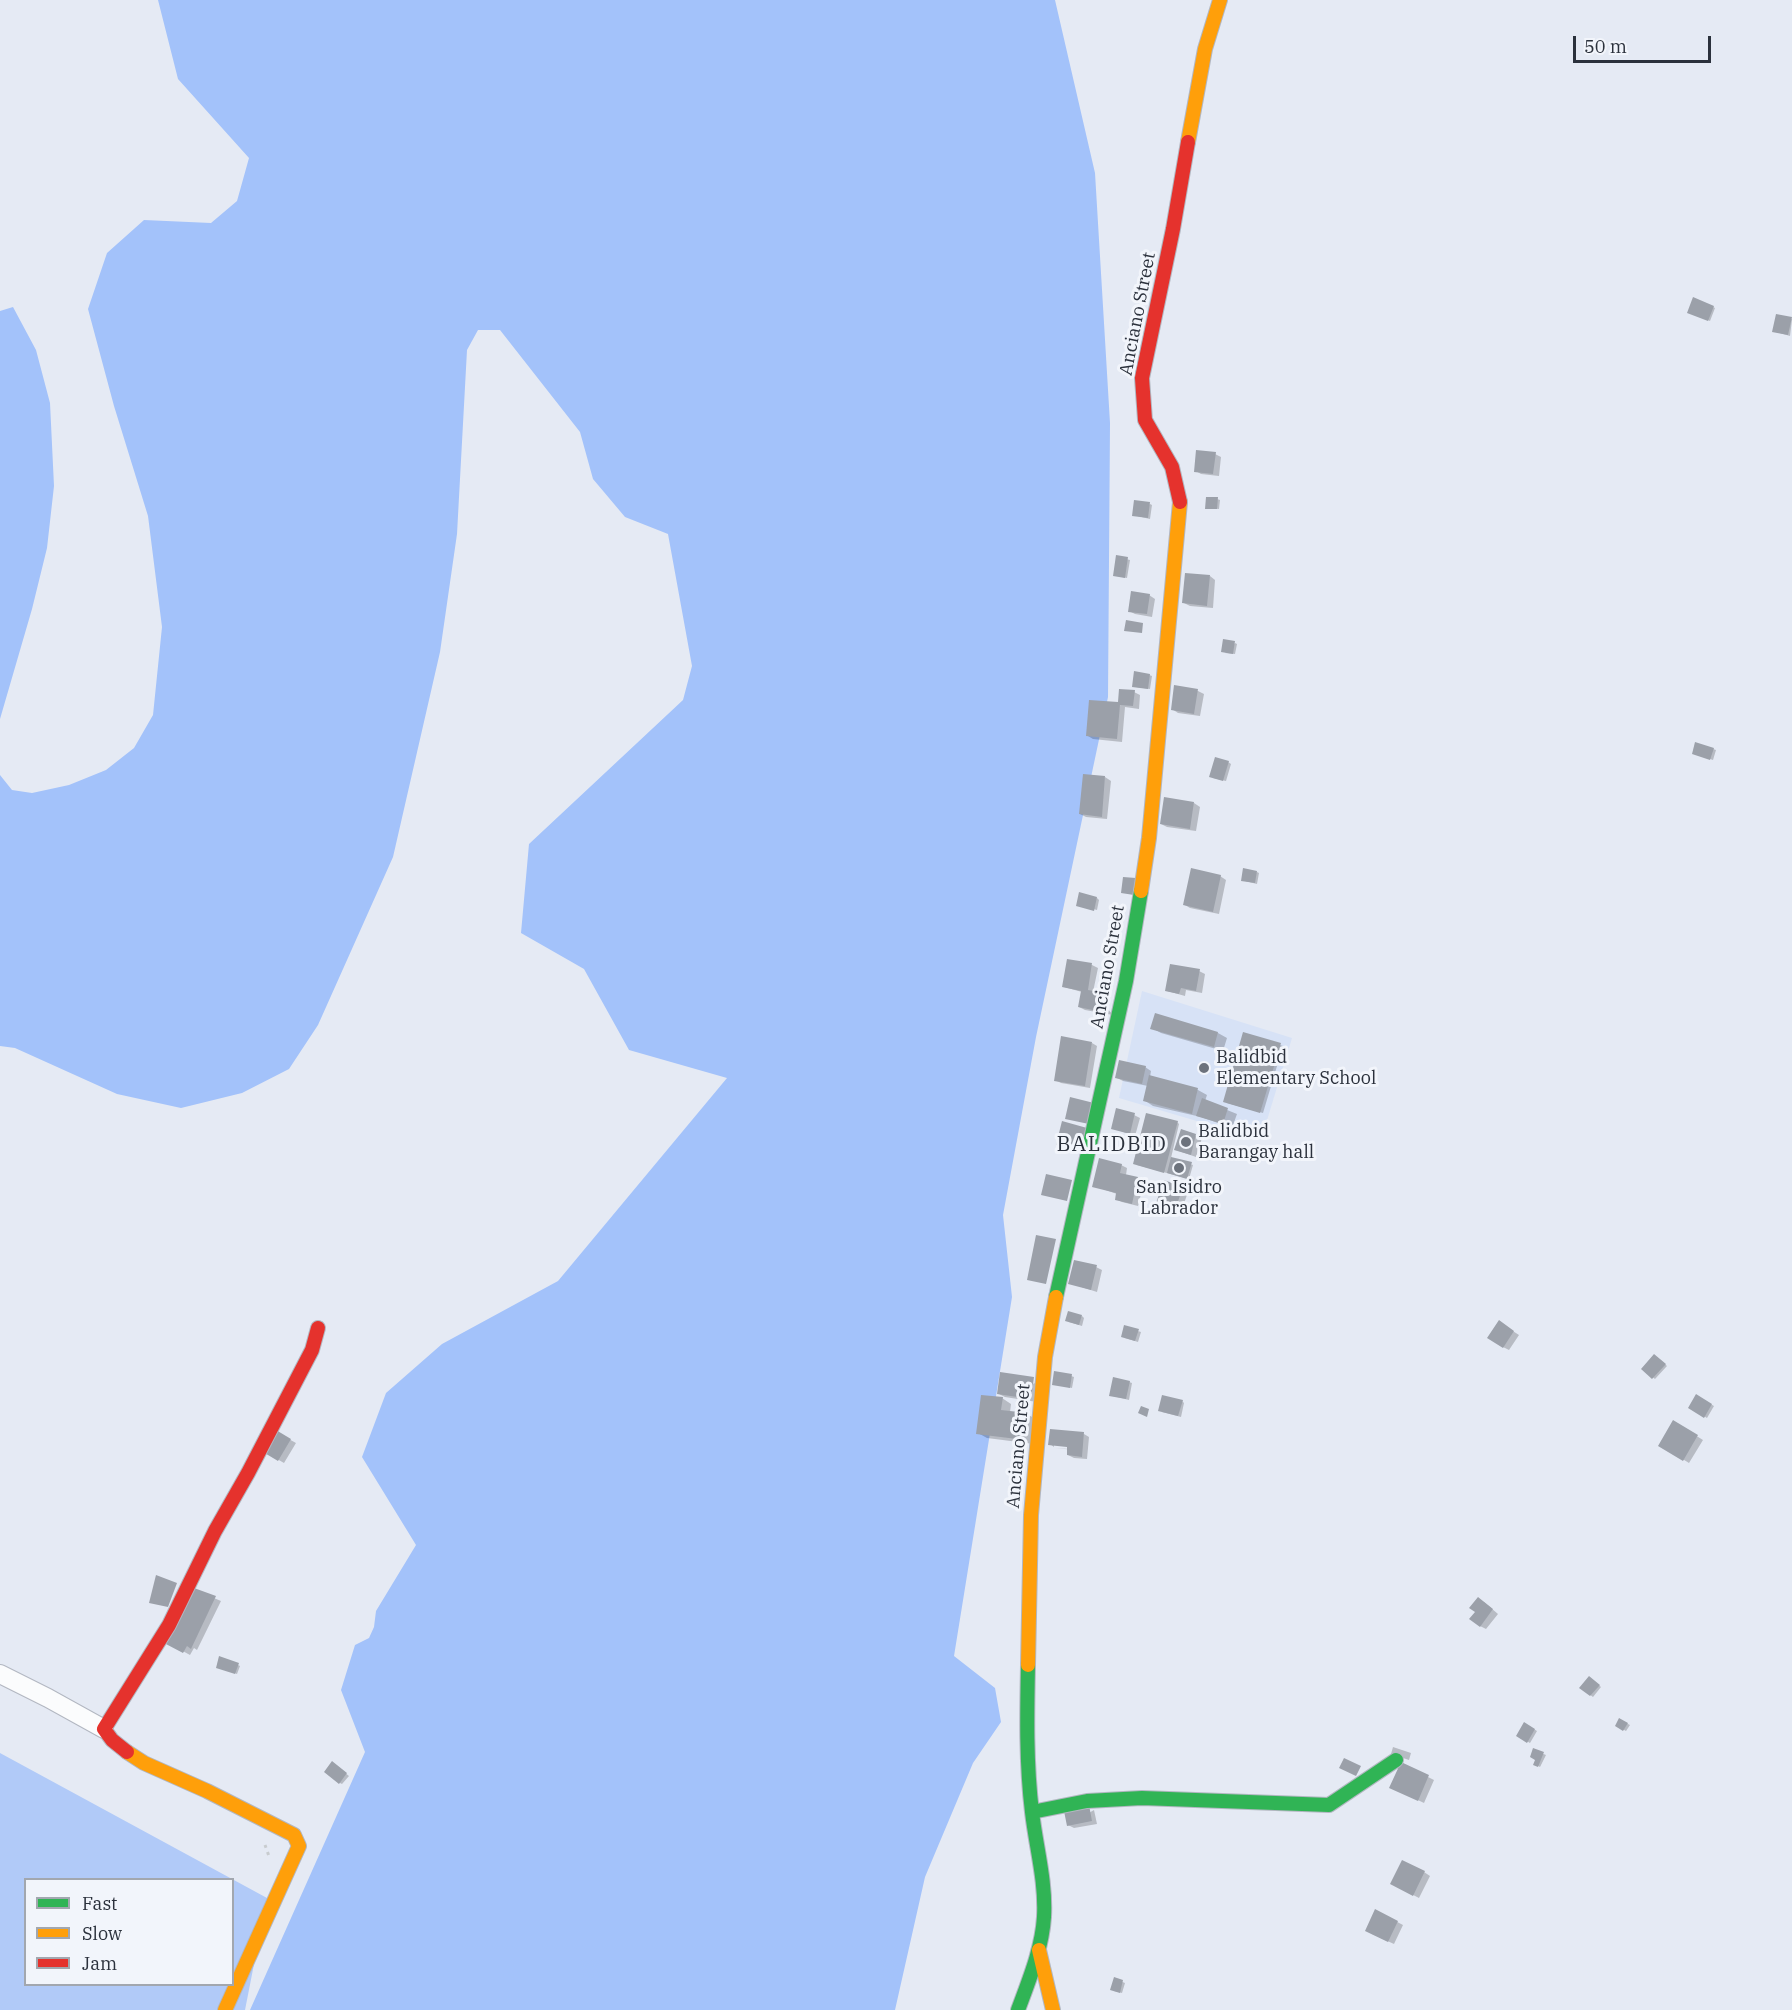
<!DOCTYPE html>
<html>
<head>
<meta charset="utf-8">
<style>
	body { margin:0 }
	#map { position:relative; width:1792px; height:2010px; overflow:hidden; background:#e5eaf4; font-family:"IBM Plex Serif",serif }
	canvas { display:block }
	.legend { position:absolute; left:24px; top:1878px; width:210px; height:108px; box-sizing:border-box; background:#f2f5fb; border:2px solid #a2a7af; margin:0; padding:8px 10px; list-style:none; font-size:18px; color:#2b313c }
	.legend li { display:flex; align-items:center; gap:12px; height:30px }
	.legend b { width:30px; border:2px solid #a2a7af }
	.scale { position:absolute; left:1573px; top:36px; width:138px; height:27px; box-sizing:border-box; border:3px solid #2b313c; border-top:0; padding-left:8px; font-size:18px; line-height:21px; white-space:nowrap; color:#2b313c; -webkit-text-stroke:4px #f2f5fb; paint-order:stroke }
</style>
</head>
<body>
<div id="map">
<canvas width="1792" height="2010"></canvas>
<ul class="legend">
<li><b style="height:8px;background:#30b455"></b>Fast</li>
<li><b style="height:8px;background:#ff9f0a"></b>Slow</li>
<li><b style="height:8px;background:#e5322d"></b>Jam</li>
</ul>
<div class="scale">50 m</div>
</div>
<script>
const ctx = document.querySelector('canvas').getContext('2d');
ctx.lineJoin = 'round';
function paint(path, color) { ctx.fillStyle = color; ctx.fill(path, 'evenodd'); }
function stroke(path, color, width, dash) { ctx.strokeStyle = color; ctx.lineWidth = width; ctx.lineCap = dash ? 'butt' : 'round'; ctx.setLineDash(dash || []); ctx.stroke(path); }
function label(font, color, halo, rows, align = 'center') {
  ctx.font = font + ' "IBM Plex Serif",serif'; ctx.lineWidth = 6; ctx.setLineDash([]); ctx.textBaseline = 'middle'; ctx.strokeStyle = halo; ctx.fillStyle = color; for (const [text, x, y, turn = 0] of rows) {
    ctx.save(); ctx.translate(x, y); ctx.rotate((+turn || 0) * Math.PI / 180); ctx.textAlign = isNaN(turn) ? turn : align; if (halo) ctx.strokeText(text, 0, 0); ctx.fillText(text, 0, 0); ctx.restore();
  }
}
paint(new Path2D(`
	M1142 991 1292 1038 1261 1140 1119 1098Z`), '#d7e2f6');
paint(new Path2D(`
	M0 1753 267 1898 245 2010H0ZM26 1880H232V1984H26Z`), '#b1caf8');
paint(new Path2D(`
	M158 0H1055L1095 173 1110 423 1108 697 1036 1037 1003 1215 1012 1297 954 1656 995 1688 1001 1722 973 1763 925 1877 895 2010H250L365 1752 341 1690 355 1645 369 1638 374 1627 376 1611 416 1545 362 1457 386 1393 442 1344 558 1281 727 1078 629 1050 584 969 521 933 529 844 683 700 692 666 668 534 625 517 593 479 580 432 500 330H478L467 350 457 534 440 652 393 857 318 1025 289 1069 242 1093 181 1108 117 1094 15 1048 0 1046V775L12 790 32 793 69 785 106 770 134 748 153 715 162 627 148 516 114 406 88 309 107 253 144 220 211 223 237 201 249 158 178 79Z
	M13 307 36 350 50 403 54 486 47 548 32 609 0 719V311Z`), '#a3c2fa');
paint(new Path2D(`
	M1713 307 1715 308 1710 321 1689 312Z
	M1777 316 1792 319 1790 336 1776 332Z
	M1215 454 1221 457 1219 476 1201 474 1196 471Z
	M1217 499 1220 500 1219 509 1207 508Z
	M1150 504 1152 505 1150 519 1133 515Z
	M1117 557 1130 560 1127 578 1117 576Z
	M1210 576 1215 580 1213 608 1190 606 1184 603Z
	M1149 595 1155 599 1152 617 1135 614 1129 611Z
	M1235 643 1237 644 1235 654 1225 653Z
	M1149 675 1152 676 1150 689 1136 687Z
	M1175 687 1198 691 1204 694 1200 716 1178 713 1172 709Z
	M1134 692 1140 695 1139 709 1125 707 1122 742 1093 739 1088 736Z
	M1713 749 1716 750 1713 760 1696 754Z
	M1228 762 1231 764 1226 781 1213 778Z
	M1105 777 1111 781 1107 819 1086 817 1080 814Z
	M1194 803 1200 807 1196 831 1167 827 1161 824Z
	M1257 872 1259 873 1257 884 1245 881Z
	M1220 876 1226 880 1219 914 1190 908 1185 905Z
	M1097 898 1099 900 1097 910 1078 905Z
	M1068 961 1092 965 1098 968 1093 992 1113 1015 1085 1010 1079 1007 1082 992 1064 987Z
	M1199 971 1205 974 1202 993 1186 990 1185 996 1167 991Z
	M1156 1015 1218 1033 1227 1038 1223 1051 1161 1033 1152 1028Z
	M1092 1043 1097 1046 1090 1088 1061 1083 1055 1080Z
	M1280 1045 1283 1046 1263 1113 1227 1103Z
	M1145 1067 1151 1071 1150 1077 1198 1090 1207 1095 1205 1101 1237 1114 1232 1128 1201 1117 1153 1106 1144 1100 1148 1086 1123 1081 1117 1078Z
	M1134 1115 1140 1118 1135 1136 1112 1128Z
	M1177 1122 1179 1124 1171 1158 1193 1165 1189 1179 1137 1165Z
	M1182 1131 1202 1138 1196 1157 1176 1150Z
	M1121 1165 1127 1168 1126 1175 1144 1182 1138 1206 1122 1202 1116 1199 1117 1194 1094 1186Z
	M1182 1188 1188 1192 1180 1215 1157 1206Z
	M1096 1267 1102 1270 1097 1292 1069 1283Z
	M1082 1316 1084 1318 1082 1326 1069 1322Z
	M1505 1326 1519 1335 1509 1350 1503 1347Z
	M1125 1327 1141 1332 1138 1342 1125 1338Z
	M1657 1357 1667 1366 1655 1379 1643 1369Z
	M1071 1376 1074 1377 1072 1388 1053 1384Z
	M1039 1382 1037 1402 1005 1397 999 1394Z
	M1129 1382 1132 1383 1129 1400 1113 1396Z
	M1696 1396 1714 1406 1707 1418 1690 1407Z
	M1002 1398 1011 1404 1010 1412 1027 1414 1037 1420 1034 1444 987 1438 978 1433Z
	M1182 1401 1184 1403 1181 1417 1162 1412Z
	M1674 1422 1703 1440 1689 1463 1660 1445Z
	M276 1432 296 1443 284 1463 265 1452Z
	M1084 1434 1089 1437 1087 1459 1074 1458 1068 1455 1069 1449 1055 1448 1075 1450V1447L1054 1444V1447L1050 1444Z
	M195 1590 221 1601 197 1650 194 1648 190 1655 166 1642Z
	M1484 1602 1498 1614 1486 1629 1480 1626Z
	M238 1665 240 1666 237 1674 220 1668Z
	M1591 1679 1601 1687 1593 1697 1581 1688Z
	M1620 1720 1630 1725 1626 1731 1617 1726Z
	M1525 1724 1537 1731 1530 1743 1518 1736Z
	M1393 1747 1411 1753 1409 1760 1391 1754Z
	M1534 1750 1546 1755 1540 1767 1535 1764 1537 1759Z
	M1402 1764 1434 1780 1424 1803 1397 1790Z
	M335 1765 349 1776 342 1784 340 1783Z
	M1094 1810 1097 1824 1074 1828 1068 1825Z
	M1424 1872 1430 1876 1419 1898 1392 1884Z
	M1376 1911 1403 1925 1394 1944 1372 1934Z
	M1115 1979 1125 1983 1122 1993 1114 1991Z`), '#0003');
paint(new Path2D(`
	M1693 297 1714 306 1708 321 1687 313Z
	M1776 314 1792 317 1788 335 1772 332Z
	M1196 450 1216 452 1213 474 1194 472Z
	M1206 497H1218L1217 509H1205Z
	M1134 500 1150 502 1148 518 1132 516Z
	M1116 555 1128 557 1125 578 1113 576Z
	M1185 573 1210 575 1207 606 1182 603Z
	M1131 591 1150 594 1147 614 1128 612Z
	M1126 620 1143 623 1142 633 1124 631Z
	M1223 639 1235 641 1233 654 1221 652Z
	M1134 671 1150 674 1148 689 1132 687Z
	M1174 685 1198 689 1194 714 1171 710Z
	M1119 689 1135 690 1133 706 1120 705 1117 739 1086 736 1089 700 1118 702Z
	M1695 742 1714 748 1710 760 1692 754Z
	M1215 757 1229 761 1223 781 1209 777Z
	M1083 774 1105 776 1102 817 1079 814Z
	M1164 797 1194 802 1190 829 1160 824Z
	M1191 868 1221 875 1213 912 1183 905Z
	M1243 868 1257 871 1255 883 1241 881Z
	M1123 877 1136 878 1134 895 1121 893Z
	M1079 892 1097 897 1094 911 1076 906Z
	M1067 959 1092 963 1088 990 1111 994 1107 1013 1078 1007 1081 991 1062 987Z
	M1170 964 1200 969 1196 991 1181 988 1179 994 1165 991Z
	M1155 1013 1218 1032 1214 1047 1150 1029Z
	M1243 1032 1281 1043 1260 1113 1223 1102Z
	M1061 1036 1092 1042 1085 1086 1054 1081Z
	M1119 1060 1146 1066 1142 1084 1115 1078Z
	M1149 1075 1198 1088 1192 1114 1143 1101Z
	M1070 1097 1094 1103 1089 1124 1065 1119Z
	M1202 1098 1228 1108 1223 1124 1196 1116Z
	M1116 1108 1135 1113 1130 1134 1111 1129Z
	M1146 1113 1178 1121 1164 1173 1133 1164Z
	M1062 1121 1087 1128 1080 1152 1056 1145Z
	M1181 1129 1196 1134 1191 1155 1174 1150Z
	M1171 1157 1192 1162 1187 1179 1167 1173Z
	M1099 1158 1122 1164 1120 1173 1138 1177 1132 1204 1115 1200 1116 1193 1092 1187Z
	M1046 1174 1072 1180 1067 1201 1041 1195Z
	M1164 1180 1183 1187 1174 1213 1155 1206Z
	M1036 1235 1056 1239 1046 1284 1027 1280Z
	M1074 1260 1097 1265 1091 1290 1068 1284Z
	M1068 1311 1082 1315 1079 1325 1065 1321Z
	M1499 1320 1514 1331 1503 1348 1487 1338Z
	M1124 1325 1139 1329 1135 1341 1121 1337Z
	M1654 1354 1666 1364 1652 1379 1641 1369Z
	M1054 1371 1072 1374 1070 1388 1052 1385Z
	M1000 1372 1034 1377 1031 1399 997 1394Z
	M1113 1377 1130 1381 1126 1399 1109 1396Z
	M1696 1394 1712 1404 1704 1418 1688 1408Z
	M981 1395 1003 1397 1001 1410 1028 1413 1025 1440 976 1434Z
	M1162 1395 1183 1400 1178 1416 1158 1411Z
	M1141 1406 1149 1409 1147 1417 1138 1413Z
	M1673 1420 1698 1435 1683 1461 1658 1446Z
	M1050 1429 1084 1432 1082 1457 1067 1455V1447L1048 1445Z
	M276 1430 291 1439 278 1461 263 1452Z
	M156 1575 177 1583 168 1607 149 1603Z
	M194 1588 216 1596 191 1649 187 1646 183 1653 164 1643Z
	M1478 1597 1493 1609 1480 1627 1469 1619 1475 1612 1469 1608Z
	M219 1656 239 1663 235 1674 216 1668Z
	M1589 1676 1600 1685 1590 1696 1579 1688Z
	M1619 1718 1628 1723 1623 1731 1615 1726Z
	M1524 1722 1535 1729 1527 1743 1516 1736Z
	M1533 1748 1544 1752 1538 1767 1533 1765 1535 1760 1530 1757Z
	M1344 1758 1361 1766 1356 1776 1339 1768Z
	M332 1761 347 1773 339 1784 324 1772Z
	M1401 1762 1429 1775 1418 1801 1389 1788Z
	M1089 1805 1092 1821 1067 1826 1064 1811Z
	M1402 1860 1425 1871 1413 1896 1390 1884Z
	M1375 1909 1398 1921 1388 1942 1365 1931Z
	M1114 1977 1123 1980 1120 1993 1110 1990Z`), '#9ba0a9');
const street = new Path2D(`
	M0 1674 48 1698 104 1729`);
const fast = new Path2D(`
	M1056 1297 1126 981 1141 891
	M1032 1812 1087 1801 1142 1798 1329 1805 1396 1760
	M1018 2010C1029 1980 1042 1949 1044 1917 1046 1881 1036 1847 1032 1812 1026 1763 1027 1714 1028 1665`);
const slow = new Path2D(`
	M1188 142 1205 49 1220 0
	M1141 891 1149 838 1180 502
	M1028 1665 1031 1515 1045 1357 1056 1297
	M127 1752 144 1763 207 1791 294 1835 299 1846 225 2010
	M1039 1950 1053 2010`);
const jam = new Path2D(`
	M1180 502 1172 467 1145 420 1142 378 1173 229 1188 142
	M127 1752 112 1740 104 1729 169 1625 215 1531 248 1473 312 1350 318 1328`);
stroke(street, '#b2b7c1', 20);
stroke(fast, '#b2b7c1', 16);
stroke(slow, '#b2b7c1', 16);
stroke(jam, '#b2b7c1', 16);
stroke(new Path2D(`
	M265 1845 270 1859`), '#c8cccf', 3, [3, 4.5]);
stroke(street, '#fbfcfd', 18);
stroke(fast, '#30b455', 14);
stroke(slow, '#ff9f0a', 14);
stroke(jam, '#e5322d', 14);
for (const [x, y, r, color] of [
	[1204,1068,6,"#6c727c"],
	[1186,1142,6,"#6c727c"],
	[1179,1168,6,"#6c727c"]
]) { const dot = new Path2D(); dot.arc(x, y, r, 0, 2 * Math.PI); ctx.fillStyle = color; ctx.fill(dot); stroke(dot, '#f2f5fb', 2); }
label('18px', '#2b313c', '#f2f5fb', [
	["Anciano Street",1138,314,-79],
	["Anciano Street",1108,967,-80],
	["Anciano Street",1019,1446,-85]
]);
label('18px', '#2b313c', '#f2f5fb', [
	["Balidbid",1216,1058],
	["Elementary School",1216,1079],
	["Balidbid",1198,1132],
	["Barangay hall",1198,1153],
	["San Isidro",1179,1188,"center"],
	["Labrador",1179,1209,"center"]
], 'left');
ctx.letterSpacing = '1.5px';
label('21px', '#2b313c', '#f2f5fb', [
	["BALIDBID",1112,1145]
]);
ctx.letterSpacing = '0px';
</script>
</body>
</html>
